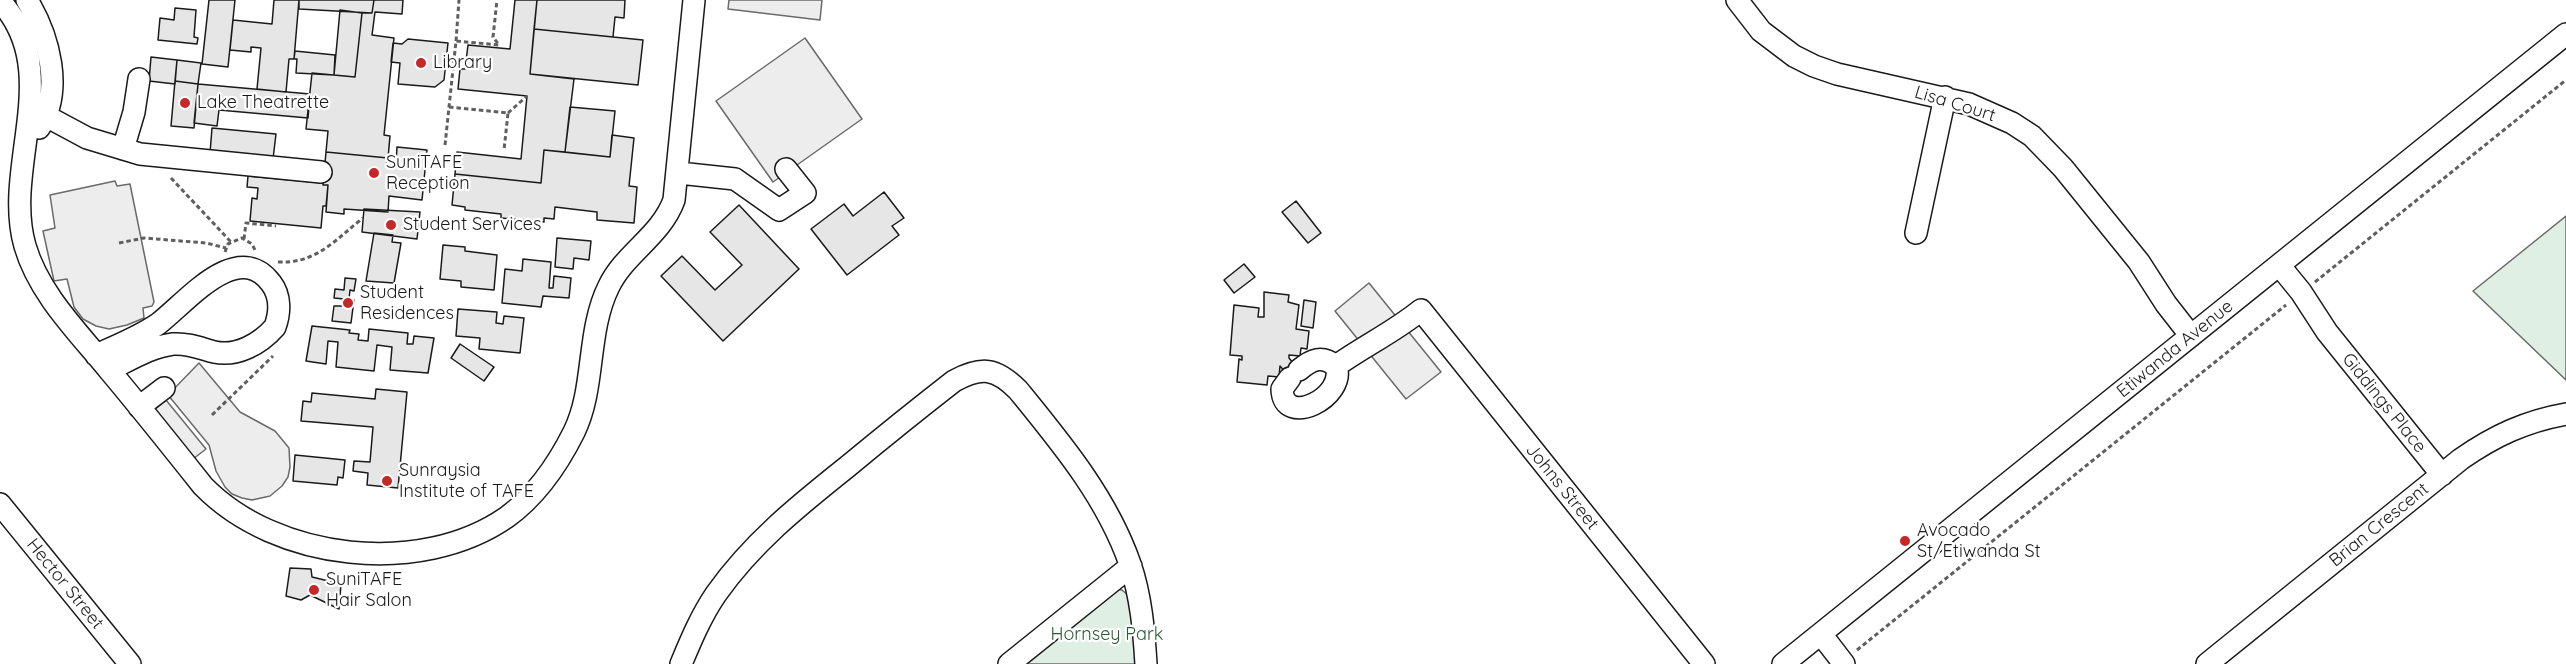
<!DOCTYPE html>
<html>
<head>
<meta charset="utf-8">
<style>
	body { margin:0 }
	canvas { display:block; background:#fff }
</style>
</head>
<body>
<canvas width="2566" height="664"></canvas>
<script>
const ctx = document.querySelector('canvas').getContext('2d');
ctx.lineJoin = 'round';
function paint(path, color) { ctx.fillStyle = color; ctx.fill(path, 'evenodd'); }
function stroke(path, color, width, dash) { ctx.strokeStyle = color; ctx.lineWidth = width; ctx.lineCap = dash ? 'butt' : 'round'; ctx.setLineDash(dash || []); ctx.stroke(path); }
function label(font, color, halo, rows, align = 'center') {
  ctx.font = font + ' Quicksand,sans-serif'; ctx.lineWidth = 4.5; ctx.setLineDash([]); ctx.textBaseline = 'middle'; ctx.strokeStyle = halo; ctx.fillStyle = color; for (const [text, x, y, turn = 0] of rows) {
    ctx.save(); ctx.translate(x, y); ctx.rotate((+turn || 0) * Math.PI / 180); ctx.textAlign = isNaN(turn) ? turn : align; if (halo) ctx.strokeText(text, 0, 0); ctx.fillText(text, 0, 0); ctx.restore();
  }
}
const green = new Path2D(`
	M2566 216V380L2473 291Z
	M1117 589 1122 590 1129 596 1138 664H1023Z`);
paint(green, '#e0efe3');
stroke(green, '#6a6a6a', 1.5);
const parking = new Path2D(`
	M729 0H822L820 20 728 9Z
	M805 38 862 119 773 182 716 101Z
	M115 181 117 186 130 184 154 302 152 306 143 308 144 318 127 325 109 329 96 326 83 319 74 307 67 279 54 281 43 231 55 228 50 195Z
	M1369 283 1441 372 1406 399 1335 311Z
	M199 363 240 412 275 431 289 448 290 467 288 477 282 486 270 496 252 500 242 498 232 494 225 487 216 471 209 445 168 395Z
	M166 400 206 449 193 459 153 411Z`);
paint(parking, '#ededed');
stroke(parking, '#6a6a6a', 1.5);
const building = new Path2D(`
	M209 0H235L228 67 202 64Z
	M274 0H299L294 59H289L286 92 257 89 261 48 251 47V52L230 50 233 20 272 24Z
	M299 0H374L372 13 299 9Z
	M374 0H403L402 14 375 12 372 35 394 38 384 135 390 136 388 158 326 152 328 131 306 129 312 73 355 77 362 13H372Z
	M515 0H537L530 74 574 79 565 152 544 150 541 183 455 174 457 152 521 159 527 96 458 89 460 69H465L468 45 510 49Z
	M537 0H625L624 18 615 17 613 37 534 29Z
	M175 8 196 10 194 37 198 38 197 44 158 40 160 18 174 20Z
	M340 10 362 13 355 77 334 75Z
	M534 29 643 40 638 85 530 74Z
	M408 39 448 43 444 80 435 87 398 84 400 63 391 62 393 43 402 44Z
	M295 51 335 55 334 75 296 73 297 59H294Z
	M151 57 177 60 175 84 149 81Z
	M177 60 201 63 198 84 175 81Z
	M175 81 198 84 194 128 171 126Z
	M198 84 310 94 308 118 219 110 217 126 194 123Z
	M570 107 615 111 610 157 565 152Z
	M212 128 276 134 273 159 210 153Z
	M612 135 634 138 629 186 637 187 634 223 597 220V212L555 207 554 219 544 218V222L501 218V214L465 210V207L452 205 455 174 541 183 544 150 610 157Z
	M397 147 427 150 422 200 389 196 388 212 344 209V214L326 212 328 185H323L326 152 388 158 387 162 396 163Z
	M248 176 323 183V185H328L326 206H323L321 228 250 221 252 198 257 199 258 188 247 187Z
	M884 192 904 218 892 226 899 235 847 275 811 229 844 204 853 216Z
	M1296 201 1321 233 1308 243 1282 212Z
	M739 205 799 269 723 341 661 276 682 256 715 290 742 265 710 232Z
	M364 209 420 212 417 239 362 232Z
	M374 233 393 235 392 242 401 243 394 283 366 281Z
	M557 238 591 241 589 260 574 258 573 269 555 267Z
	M443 245 465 247V251L497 255 494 290 461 287V281L440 279Z
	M523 259 551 262 549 288H553L554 276 571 278 569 298 543 296 541 307 502 303 505 269 522 271Z
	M1244 264 1255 277 1234 293 1224 280Z
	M345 278 356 279 354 291 350 290 349 299 354 300 351 323 332 321 334 306H343L344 299 334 298 335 289 344 290Z
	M1264 292 1289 295 1288 302 1299 305 1296 329 1309 331 1307 349 1301 348 1300 356 1289 355V358L1305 378 1296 385 1280 366 1279 377 1268 376 1267 385 1237 382 1239 359 1242 360V356L1230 355 1234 305 1259 308 1258 317H1264Z
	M1304 300 1316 302 1313 328 1301 326Z
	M458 309 497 312 496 323 503 324 504 316 524 318 520 353 479 349 480 338 456 336Z
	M312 326 350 330 349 333 359 334 358 340 368 341 369 329 408 333 407 344H413L414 336 434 338 428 373 390 370 392 347 377 345 374 371 336 367 338 342 328 341 326 364 306 361Z
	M460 344 494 367 484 381 451 358Z
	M376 389 407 392 398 488 367 485 368 473 353 471 354 461 370 462 373 427 301 421 303 401 311 402 312 393 375 399Z
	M295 455 345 460 343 478 338 477 337 485 293 481Z
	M290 568 311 569 312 577 341 584 339 609 310 595 301 600 286 596Z`);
paint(building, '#e6e6e6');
stroke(building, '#1a1a1a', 1.5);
const minor = new Path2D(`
	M27 0C49 36 64 91 39 128
	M1737 0 1761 31 1794 56 1814 66 1837 74 1969 104 2012 123 2032 136 2063 168 2139 262 2166 304 2191 336
	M0 1C65 72 2 166 25 246 39 294 78 332 109 370 141 408 172 447 203 486 276 561 421 577 507 517 536 496 558 464 574 432 596 387 586 332 609 286 625 253 661 236 674 200L694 0
	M29 112 46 116 87 138 140 154 321 172
	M123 149 134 112 139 79
	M679 173 735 179 779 210 805 193 786 169
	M1916 233 1945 97
	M2279 265 2301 292 2327 332 2442 475
	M96 355C117 346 139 337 158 324 186 303 237 238 271 283 281 296 280 313 275 327 260 344 237 357 214 352 200 348 188 343 173 344 150 347 130 360 109 370
	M1299 370C1312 359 1322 355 1336 366
	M1290 378 1282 389C1283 429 1347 397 1336 366 1364 346 1394 332 1421 310L1704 664
	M139 407 164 388
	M0 504 130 664
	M1821 634 1844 664
	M681 664C691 640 701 616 716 594 752 543 798 506 847 467 882 438 918 409 954 381 982 366 996 368 1018 390 1062 444 1107 498 1130 564 1141 596 1144 631 1146 664
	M1009 664 1131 566
	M1783 664 2566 34
	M2207 664 2461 459C2494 436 2526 421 2566 414`);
stroke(minor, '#1a1a1a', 24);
stroke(new Path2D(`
	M456 41 459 0
	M449 107 508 113 504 150
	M508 113 527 96
	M445 145 456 41 499 45 493 37 497 0
	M171 178 231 242
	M244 239 246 223 276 226
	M119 243 144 238 206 243 226 248
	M225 252 228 244 242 238 252 244 256 252
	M278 262C316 264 335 240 363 218
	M2315 282 2566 80
	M212 415 273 356
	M1857 650 2286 305`), '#5f5f5f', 3, [4.5, 3]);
stroke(minor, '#fff', 21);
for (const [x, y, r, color] of [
	[421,63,6,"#c62828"],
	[185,103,6,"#c62828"],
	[374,173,6,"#c62828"],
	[391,225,6,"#c62828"],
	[348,303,6,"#c62828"],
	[387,481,6,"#c62828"],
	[1905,541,6,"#c62828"],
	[314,590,6,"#c62828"]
]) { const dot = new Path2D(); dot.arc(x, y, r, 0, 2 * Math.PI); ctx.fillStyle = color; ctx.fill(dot); stroke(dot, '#fff', 2); }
label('18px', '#1a1a1a', '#fff', [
	["Library",433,63],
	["Lake Theatrette",197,103],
	["SuniTAFE",386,163],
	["Reception",386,184],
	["Student Services",403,225],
	["Student",360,293],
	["Residences",360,314],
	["Sunraysia",399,471],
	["Institute of TAFE",399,492],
	["Avocado",1917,531],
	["St/Etiwanda St",1917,552],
	["SuniTAFE",326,580],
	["Hair Salon",326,601]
], 'left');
label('18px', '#1a1a1a', '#fff', [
	["Lisa Court",1955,104,17],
	["Etiwanda Avenue",2175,349,-39],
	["Giddings Place",2384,403,51],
	["Johns Street",1562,487,51],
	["Brian Crescent",2379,525,-39],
	["Hector Street",65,584,51]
]);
label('18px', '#2b5a34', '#fff', [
	["Hornsey Park",1107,635]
]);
</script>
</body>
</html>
